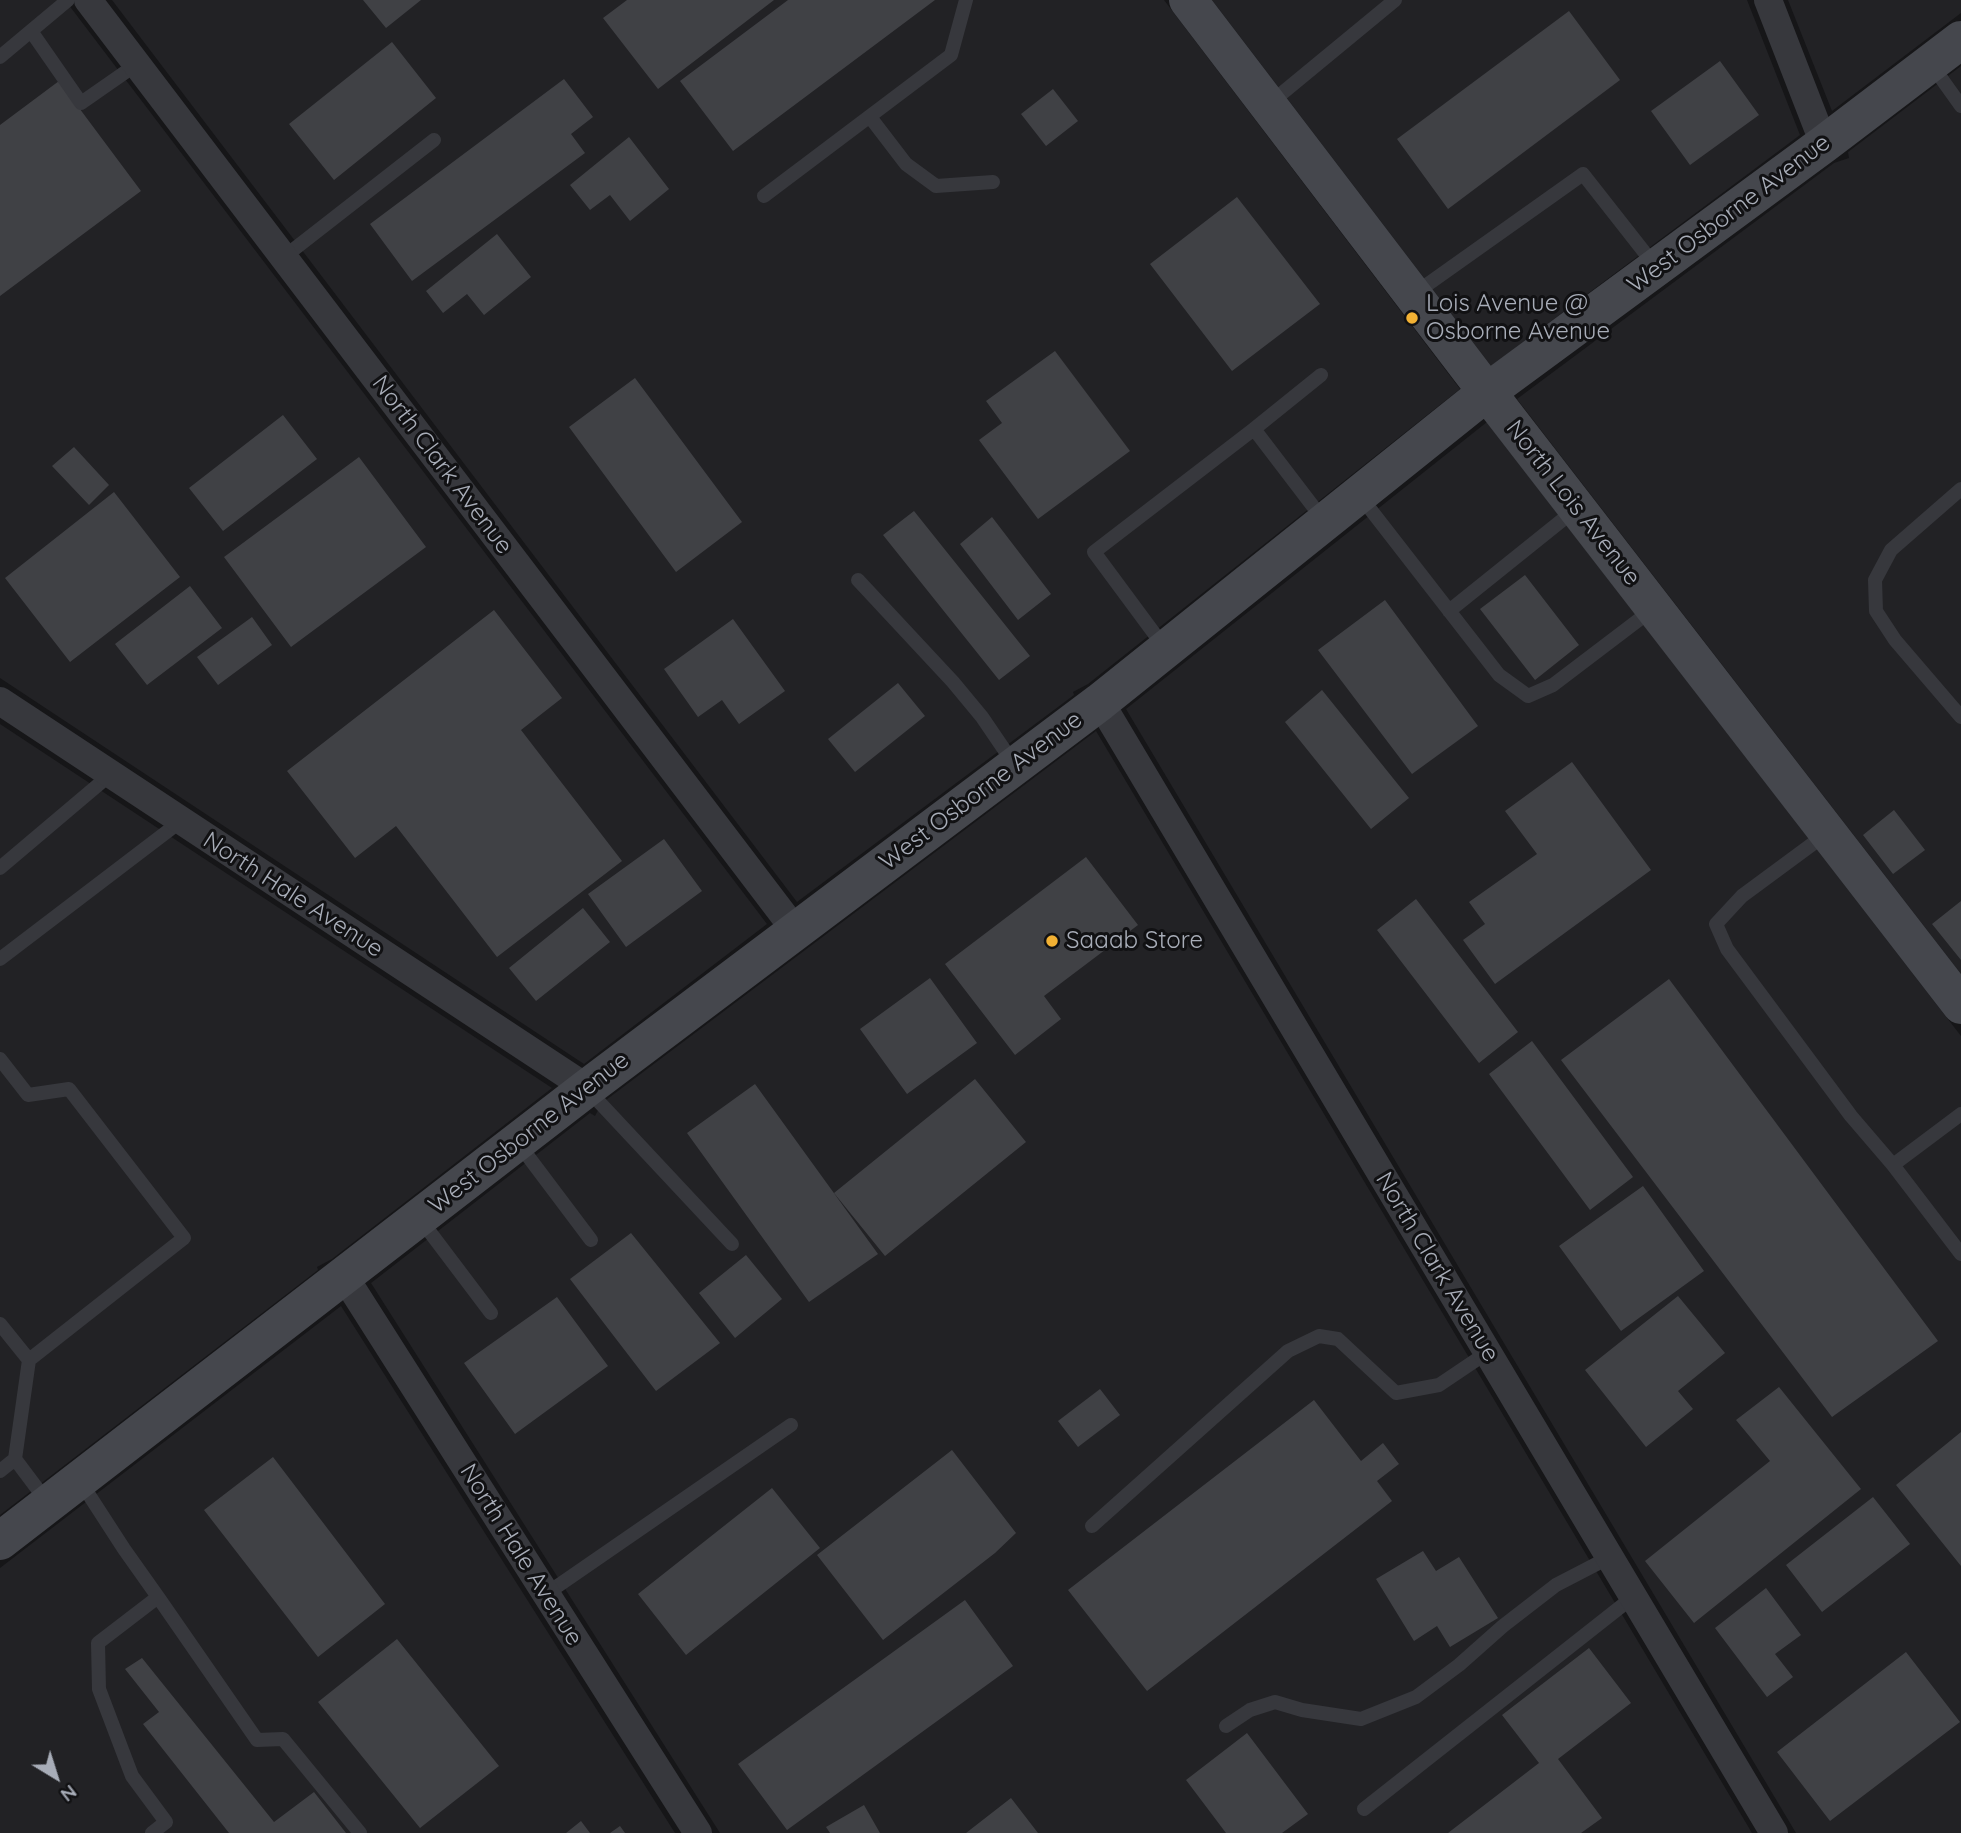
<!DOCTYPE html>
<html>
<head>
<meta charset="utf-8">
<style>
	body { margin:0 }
	#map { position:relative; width:1961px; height:1833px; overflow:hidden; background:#161618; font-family:Quicksand,sans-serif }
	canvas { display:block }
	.north { position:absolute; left:21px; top:1742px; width:70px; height:70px; -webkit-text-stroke:5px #111113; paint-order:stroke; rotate:142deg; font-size:19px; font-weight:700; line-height:28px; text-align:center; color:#a8adb8 }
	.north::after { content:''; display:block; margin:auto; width:24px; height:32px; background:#a8adb8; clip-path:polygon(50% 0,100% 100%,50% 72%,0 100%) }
</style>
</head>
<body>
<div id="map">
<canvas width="1961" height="1833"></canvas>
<div class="north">N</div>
</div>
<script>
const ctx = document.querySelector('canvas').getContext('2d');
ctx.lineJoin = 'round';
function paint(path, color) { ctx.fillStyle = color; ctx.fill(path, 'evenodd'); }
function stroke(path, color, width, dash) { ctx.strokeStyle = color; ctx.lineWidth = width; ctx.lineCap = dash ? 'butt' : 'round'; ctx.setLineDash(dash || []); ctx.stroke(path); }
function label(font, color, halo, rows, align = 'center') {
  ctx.font = font + ' Quicksand,sans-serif'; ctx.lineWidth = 6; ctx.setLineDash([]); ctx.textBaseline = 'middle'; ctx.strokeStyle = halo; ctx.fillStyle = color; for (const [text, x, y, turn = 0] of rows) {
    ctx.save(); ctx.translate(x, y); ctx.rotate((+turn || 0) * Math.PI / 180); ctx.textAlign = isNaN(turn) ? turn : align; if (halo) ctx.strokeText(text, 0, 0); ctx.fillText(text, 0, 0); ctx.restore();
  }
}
paint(new Path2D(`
	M0 0H65L767 924 584 1064 0 678Z
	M112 0H1164L1460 389 1088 684 1073 692 1074 695 797 902Z
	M1212 0H1747L1800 135 1491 366Z
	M1788 0H1961V13L1832 111Z
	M1961 66V974L1517 399 1834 163 1849 158 1848 152Z
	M1487 422 1961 1036V1833H1796L1126 709Z
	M0 724 552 1088 332 1259 317 1267 318 1270 0 1515Z
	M1096 731 1752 1833H720L371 1283 590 1113 595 1116 602 1103Z
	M341 1306 675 1833H0V1568Z`), '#222225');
paint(new Path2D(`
	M363 0H421L386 28Z
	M627 0H774L658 89 603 18Z
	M788 0H935L733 151 680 81Z
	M1569 11 1620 80 1448 209 1397 139Z
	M392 42 436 98 334 180 289 124Z
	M1720 61 1759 115 1690 165 1651 111Z
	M564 79 593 117 571 134 585 153 412 281 370 224Z
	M59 81 141 191 0 296V125Z
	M1053 89 1078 121 1046 146 1021 114Z
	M629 137 669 189 630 221 610 195 590 210 570 185Z
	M1237 197 1320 304 1232 371 1150 264Z
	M497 234 531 277 484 315 467 294 443 313 426 291Z
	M1055 351 1130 451 1038 519 979 440 1002 423 986 401Z
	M635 378 742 522 676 572 569 427Z
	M283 415 317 459 223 531 189 488Z
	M74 447 109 485 89 505 52 466Z
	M359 457 426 547 291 647 224 557Z
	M114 492 180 577 70 662 5 578Z
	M914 511 1030 656 999 680 883 535Z
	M992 517 1051 594 1018 620 960 544Z
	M1525 575 1579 645 1535 680 1480 609Z
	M190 586 222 628 147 685 115 644Z
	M1385 600 1478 726 1412 774 1318 650Z
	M494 610 562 698 521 730 622 861 497 957 396 826 355 858 287 771Z
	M252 617 272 645 218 685 197 657Z
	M733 619 785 691 739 724 722 700 698 717 664 669Z
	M898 683 925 716 855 772 828 739Z
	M1322 690 1409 798 1371 829 1285 722Z
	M1572 762 1651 870 1495 984 1463 940 1485 924 1469 902 1537 854 1505 811Z
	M1894 810 1925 850 1893 874 1863 835Z
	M664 839 702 891 626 947 588 894Z
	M1086 857 1138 925 1044 996 1061 1019 1015 1055 945 964Z
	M1416 899 1518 1032 1479 1063 1377 930Z
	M1961 901V960L1932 924Z
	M583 908 610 942 536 1001 509 968Z
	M930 978 977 1043 907 1094 860 1029Z
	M1669 979 1938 1341 1832 1417 1561 1060Z
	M1532 1041 1633 1177 1590 1210 1489 1074Z
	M975 1079 1026 1142 885 1256 834 1193Z
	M755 1084 878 1254 809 1302 687 1133Z
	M1643 1186 1704 1271 1621 1331 1559 1246Z
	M631 1233 720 1343 656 1391 570 1279Z
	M746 1255 782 1299 735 1338 699 1293Z
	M1678 1296 1725 1353 1678 1391 1693 1409 1646 1447 1585 1370Z
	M557 1297 608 1366 515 1434 464 1363Z
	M1779 1387 1861 1489 1694 1623 1645 1561 1770 1461 1736 1420Z
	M1100 1389 1120 1415 1078 1447 1058 1421Z
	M1314 1400 1361 1461 1383 1443 1399 1464 1377 1481 1392 1501 1147 1691 1068 1590Z
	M1961 1432V1566L1896 1485Z
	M952 1450 1016 1533 995 1553 883 1640 817 1555Z
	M273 1457 385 1604 318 1657 204 1510Z
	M772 1488 820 1548 686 1655 638 1594Z
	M1873 1497 1910 1544 1822 1612 1786 1565Z
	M1423 1551 1436 1571 1459 1557 1498 1618 1450 1647 1437 1626 1414 1641 1376 1579Z
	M1766 1588 1801 1635 1775 1654 1793 1677 1767 1697 1715 1628Z
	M965 1600 1013 1666 787 1830 738 1764Z
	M397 1639 499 1766 420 1828 318 1702Z
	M1589 1648 1631 1703 1558 1759 1602 1818 1581 1833H1448L1539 1763 1502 1715Z
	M1906 1652 1960 1722 1830 1821 1777 1752Z
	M142 1658 274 1822 314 1792 346 1833H229L143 1724 159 1712 125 1669Z
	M1247 1733 1308 1814 1282 1833H1226L1186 1780Z
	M1011 1798 1038 1833H966Z
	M864 1805 880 1833H830L826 1827Z
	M581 1821 590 1833H566Z
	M620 1826 625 1833H610Z`), '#404145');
stroke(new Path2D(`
	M31 31 81 103 137 64
	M0 57 68 0
	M1931 64 1961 106
	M1269 104 1395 0
	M870 117 906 164 936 186 993 182
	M764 196 951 55 966 0
	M284 257 434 140
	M1414 294 1583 174 1656 267
	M1321 375 1254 429 1325 522
	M1961 489 1891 550 1875 580 1876 611 1895 640 1961 717
	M1360 496 1499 675 1528 696 1553 685 1653 609
	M858 580 953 682 982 717 1014 764
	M1449 611 1576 509
	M1165 648 1094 552 1254 429
	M1826 834 1742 896 1716 924 1727 949 1851 1116 1893 1165 1961 1114
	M0 868 111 774
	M0 959 181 821
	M0 1059 28 1095 69 1089 184 1238 29 1360 0 1324
	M587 1089 732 1244
	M518 1143 591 1240
	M1893 1165 1961 1254
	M420 1219 491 1313
	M15 1459 29 1360
	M0 1471 15 1459 48 1503
	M80 1481 124 1549 158 1597 98 1643 99 1689 132 1776 166 1822 152 1833
	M1092 1526 1288 1351 1319 1336 1338 1339 1396 1393 1439 1385 1488 1352
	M546 1594 791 1425
	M158 1597 257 1740 283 1739 360 1833
	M1226 1726 1250 1710 1275 1702 1302 1710 1361 1719 1416 1697 1459 1665 1503 1626 1556 1585 1610 1557
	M1364 1809 1633 1597`), '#37383d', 14);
stroke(new Path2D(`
	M88 0 795 930
	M1768 0 1824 144
	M0 701 587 1088
	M1100 702 1774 1833
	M344 1276 698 1833`), '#37383d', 28);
stroke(new Path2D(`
	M1188 0 1487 392 1961 1005
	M0 1541 587 1088 1100 702 1487 392 1824 144 1961 40`), '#45474d', 38);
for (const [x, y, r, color] of [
	[1412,318,7,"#f2b134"],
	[1052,941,7,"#f2b134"]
]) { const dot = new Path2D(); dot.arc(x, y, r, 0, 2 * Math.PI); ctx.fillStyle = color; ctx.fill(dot); stroke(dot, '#111113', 2.5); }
label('24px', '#a8adb8', '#111113', [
	["West Osborne Avenue",1729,214,-37],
	["North Clark Avenue",442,465,53],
	["North Lois Avenue",1573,503,52],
	["West Osborne Avenue",981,791,-37],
	["North Hale Avenue",293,895,33],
	["West Osborne Avenue",529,1133,-38],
	["North Clark Avenue",1437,1267,59],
	["North Hale Avenue",521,1555,58]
]);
label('24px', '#a8adb8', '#111113', [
	["Lois Avenue @",1426,304],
	["Osborne Avenue",1426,332],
	["Saaab Store",1066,941]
], 'left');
</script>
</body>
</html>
